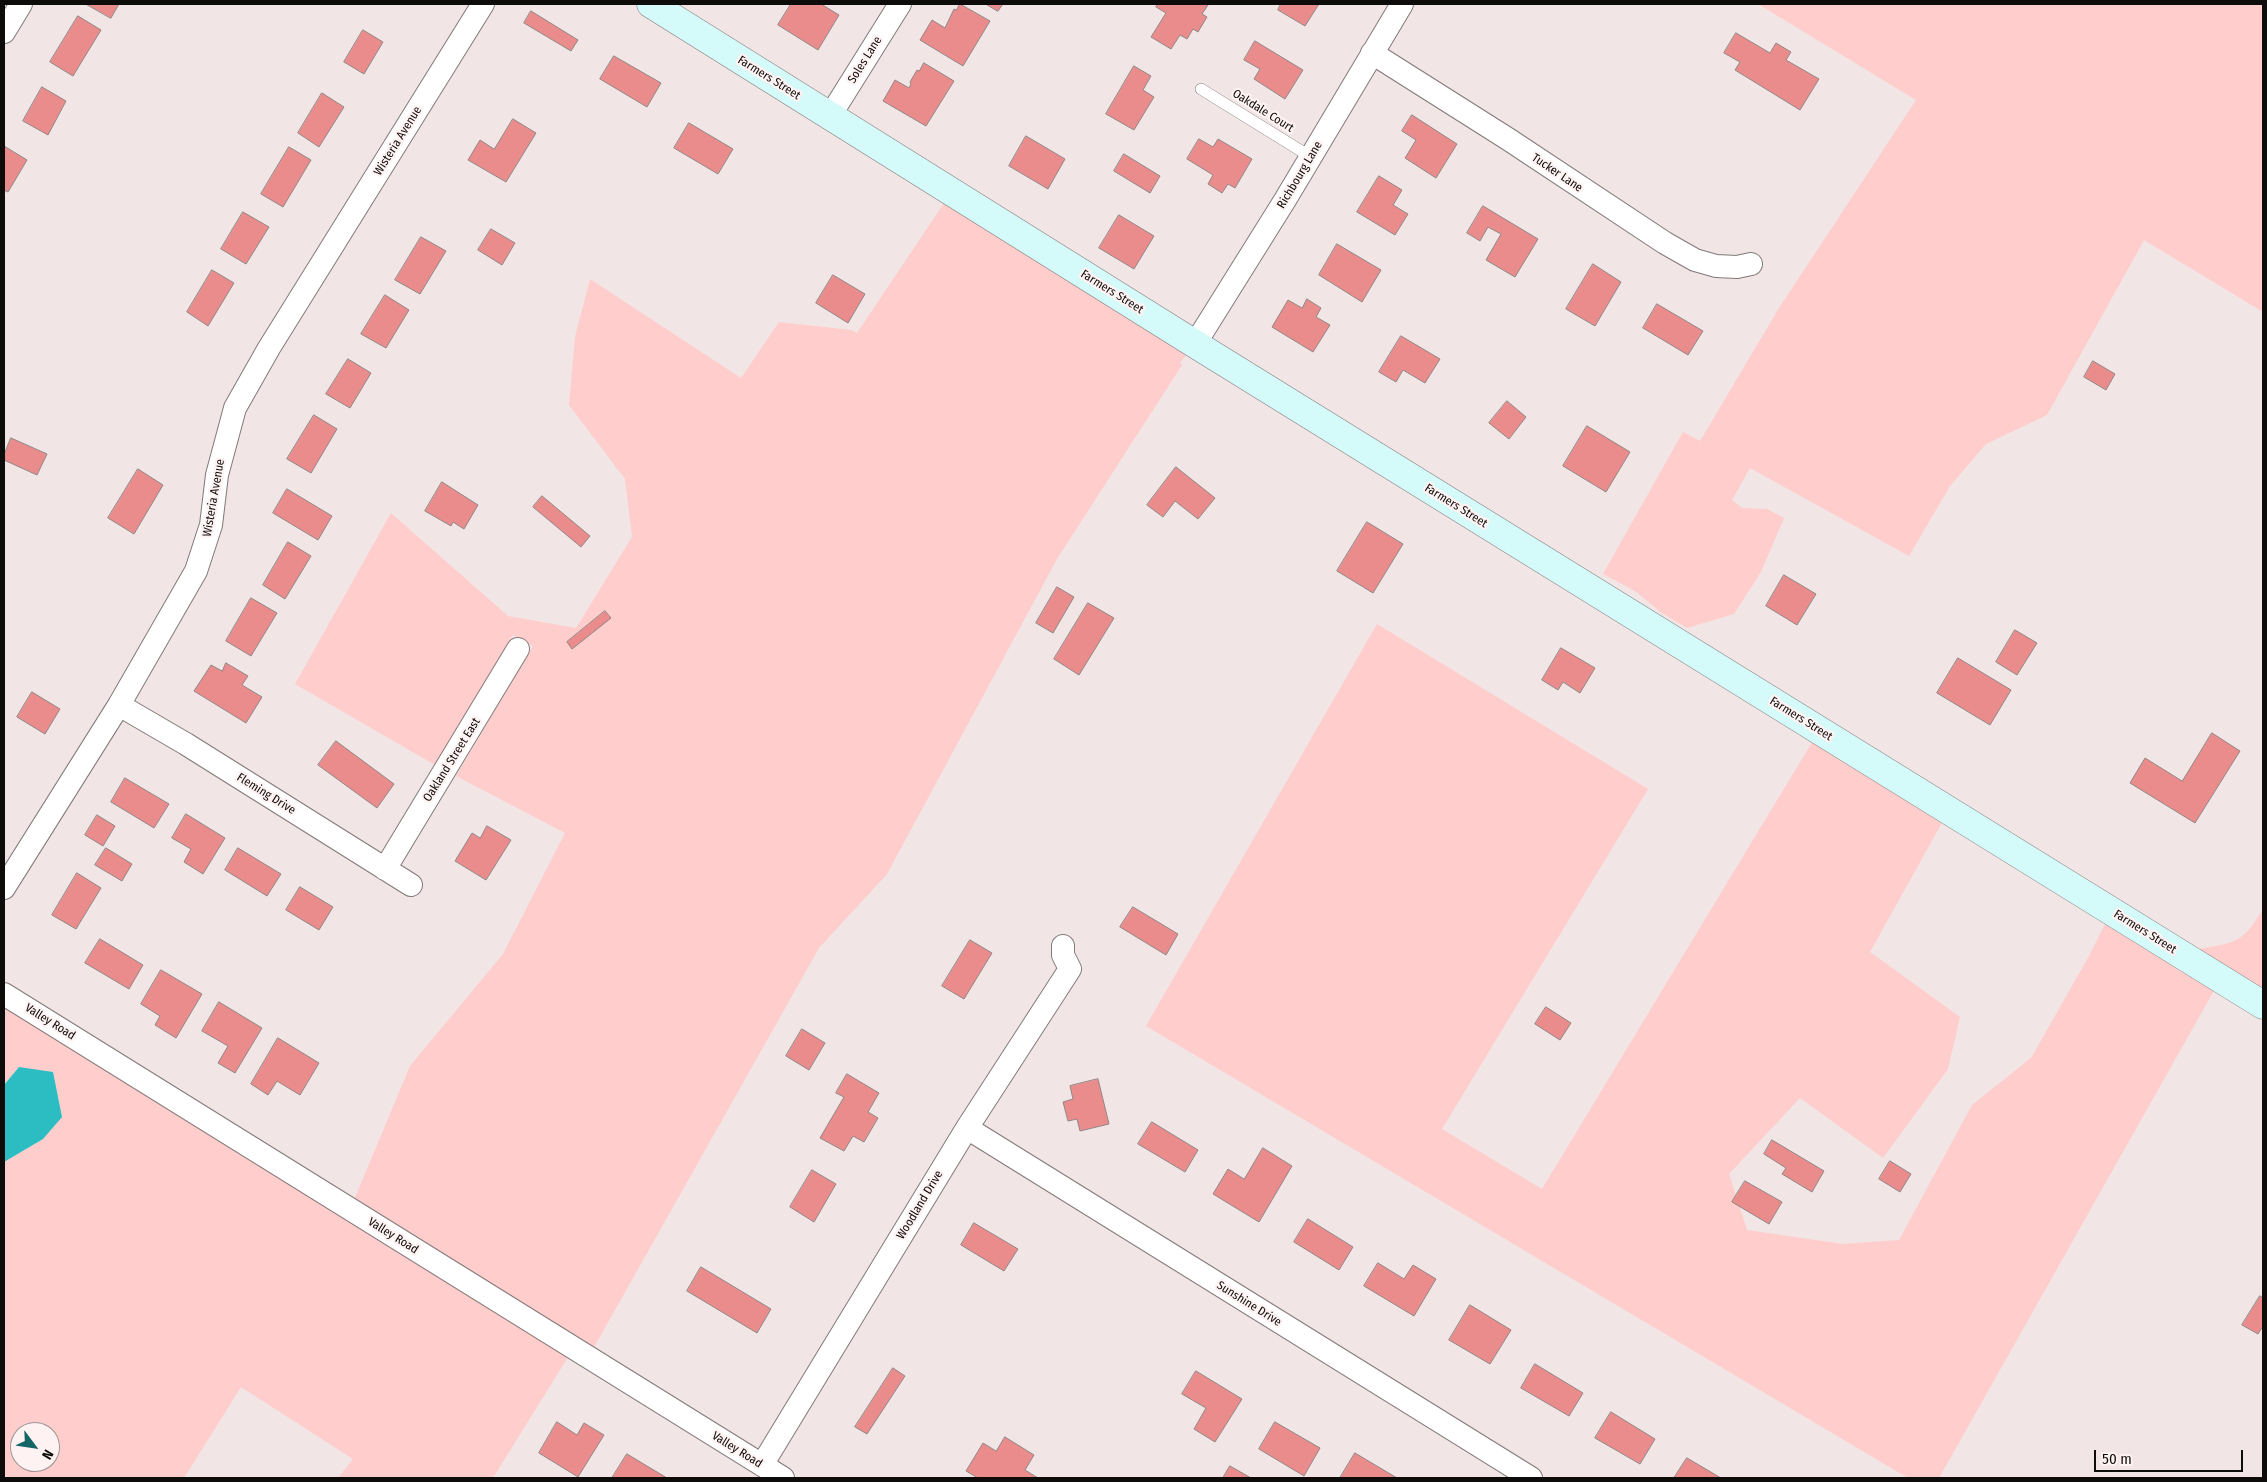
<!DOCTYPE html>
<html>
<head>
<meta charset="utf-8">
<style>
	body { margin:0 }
	#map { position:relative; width:2267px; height:1482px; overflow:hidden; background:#f1e5e5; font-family:"Fira Sans Condensed",sans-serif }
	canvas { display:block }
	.frame { position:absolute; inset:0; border:5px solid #0e0b0b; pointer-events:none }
	.north { position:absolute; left:10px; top:1422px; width:50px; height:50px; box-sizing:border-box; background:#fef3f2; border:1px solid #9e9696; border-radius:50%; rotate:121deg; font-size:14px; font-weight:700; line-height:20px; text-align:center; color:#0e0b0b }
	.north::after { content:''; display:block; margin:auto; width:18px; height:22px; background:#156567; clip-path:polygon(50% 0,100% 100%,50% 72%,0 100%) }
	.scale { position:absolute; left:2094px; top:1450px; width:149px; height:22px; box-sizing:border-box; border:2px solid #0e0b0b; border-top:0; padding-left:6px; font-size:15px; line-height:18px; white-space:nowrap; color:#0e0b0b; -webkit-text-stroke:4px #fef3f2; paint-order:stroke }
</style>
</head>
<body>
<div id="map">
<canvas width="2267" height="1482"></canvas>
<div class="frame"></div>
<div class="north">N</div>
<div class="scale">50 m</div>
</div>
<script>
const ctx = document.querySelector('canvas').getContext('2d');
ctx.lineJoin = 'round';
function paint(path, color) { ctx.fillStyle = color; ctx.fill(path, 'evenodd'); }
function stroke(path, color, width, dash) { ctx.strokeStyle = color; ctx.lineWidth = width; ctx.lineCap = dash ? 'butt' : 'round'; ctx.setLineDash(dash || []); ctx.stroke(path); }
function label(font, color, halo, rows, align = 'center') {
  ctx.font = font + ' "Fira Sans Condensed",sans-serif'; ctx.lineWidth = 4.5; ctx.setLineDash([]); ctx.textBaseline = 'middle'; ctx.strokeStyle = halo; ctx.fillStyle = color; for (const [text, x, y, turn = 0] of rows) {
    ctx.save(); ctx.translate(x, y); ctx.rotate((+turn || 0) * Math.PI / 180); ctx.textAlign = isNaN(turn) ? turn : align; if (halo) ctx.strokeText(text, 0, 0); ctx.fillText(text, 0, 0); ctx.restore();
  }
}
paint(new Path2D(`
	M1758 4H2263V312L2144 240 2047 415 1986 444 1950 486 1909 556 1750 468 1732 500 1742 508 1767 509 1784 518 1761 572 1734 614 1687 628 1662 613 1635 591 1603 574 1683 432 1700 441 1779 308 1916 100Z
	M946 200 1189 352 1180 363 1182 365 1057 559 887 874 819 948 593 1349 354 1200 410 1066 503 954 565 833 456 776 533 646 513 635 435 765 295 684 391 513 508 616 576 628 632 537 625 479 569 405 575 337 590 279 741 378 779 322 851 330 857 333Z
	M1377 624 1648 789 1442 1129 1542 1189 1814 739 1944 819 1870 952 1960 1017 1948 1069 1883 1158 1800 1098 1729 1174 1747 1230 1843 1244 1899 1240 1972 1105 2031 1058 2089 956 2107 920 2216 987 1939 1478H1908L1146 1026Z
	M2263 909V993L2194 950C2234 942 2241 946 2263 909Z
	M4 1005 568 1357 493 1478H338L353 1459 241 1387 184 1478H4V1162L43 1139 19 1067 4 1085ZM20 1432H50V1462H20Z`), '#ffcdcb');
paint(new Path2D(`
	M19 1067 53 1072 62 1117 43 1139 4 1162V1085Z`), '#2bbdc1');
const building = new Path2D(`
	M86 4H119L111 18Z
	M791 4H821L839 15 818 50 778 25Z
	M960 4 990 21 963 66 920 40 932 20 945 28 954 9 956 10Z
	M986 4H1003L998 11Z
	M1158 4H1206L1208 5 1202 14 1207 17 1198 32 1193 29 1187 39 1180 35 1171 49 1151 37 1166 13 1156 7Z
	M1281 4H1319L1305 26 1278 10Z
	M531 11 578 40 571 51 524 23Z
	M78 16 101 30 73 76 50 62Z
	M363 30 383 42 364 74 344 62Z
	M1736 33 1770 53 1776 43 1791 52 1786 60 1819 79 1800 110 1735 70 1740 62 1724 53Z
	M1255 41 1303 70 1285 99 1254 79 1260 69 1244 60Z
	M614 56 661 83 647 107 600 79Z
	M924 63 954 81 926 126 883 101 895 80 909 88 911 84 910 82 917 70 919 71Z
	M1134 66 1151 76 1143 90 1154 97 1134 130 1106 114Z
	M42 87 66 101 48 135 23 121Z
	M322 93 344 107 319 147 298 133Z
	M1412 115 1457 144 1436 178 1405 158 1416 140 1402 131Z
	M513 119 536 133 506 182 468 160 480 140 494 149Z
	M689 123 733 149 718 174 674 148Z
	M1026 136 1065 159 1048 189 1009 166Z
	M1199 139 1213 147 1218 139 1252 159 1235 188 1228 184 1222 193 1208 184 1213 175 1187 159Z
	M4 146 27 160 8 192 4 190Z
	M289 147 311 160 283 207 261 194Z
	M1124 154 1160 176 1150 193 1114 171Z
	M1379 176 1402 190 1393 205 1408 214 1395 235 1357 212Z
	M1483 206 1538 239 1515 277 1486 260 1501 234 1488 227 1480 241 1467 233Z
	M243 212 269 227 246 264 221 249Z
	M1119 215 1154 236 1134 269 1099 248Z
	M491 229 515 243 502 265 478 250Z
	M421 237 446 251 420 294 395 280Z
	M1337 244 1381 270 1362 302 1319 275Z
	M1593 264 1621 282 1595 326 1566 309Z
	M212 270 234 283 208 326 187 312Z
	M833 275 865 294 848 323 816 303Z
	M385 295 409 310 386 348 361 334Z
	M1307 299 1321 308 1316 317 1330 325 1313 352 1272 327 1288 300 1302 308Z
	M1657 304 1703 331 1688 355 1643 328Z
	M1401 336 1440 359 1425 383 1403 370 1396 382 1379 372Z
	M348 359 371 373 350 408 326 394Z
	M2093 361 2115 374 2106 390 2084 377Z
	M1507 401 1526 417 1509 439 1489 423Z
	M314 415 337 429 311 473 287 459Z
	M1587 426 1630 452 1606 492 1563 466Z
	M11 438 47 454 37 475 4 460V455Z
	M1176 467 1215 498 1198 519 1175 501 1163 517 1147 505Z
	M138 469 163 485 134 534 108 518Z
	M442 482 478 505 464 529 453 522 451 526 425 511Z
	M287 489 332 516 318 540 273 513Z
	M542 496 590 536 581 547 533 507Z
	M1367 522 1403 544 1373 593 1337 571Z
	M288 542 311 556 285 599 263 585Z
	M1784 575 1816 594 1797 625 1766 606Z
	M1057 587 1074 597 1053 633 1036 623Z
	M251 598 277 613 251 656 226 641Z
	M1088 603 1114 618 1079 675 1054 659Z
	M605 611 611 618 572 649 567 642Z
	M2015 630 2037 643 2017 675 1996 662Z
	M1561 648 1595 668 1580 693 1563 682 1558 690 1542 680Z
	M1958 658 2011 690 1990 725 1937 693Z
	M226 663 248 676 242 685 262 697 246 723 194 691 211 665 222 671Z
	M32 692 60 709 45 734 17 717Z
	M2212 733 2240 751 2195 823 2130 783 2145 758 2182 781Z
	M336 741 394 784 377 808 318 765Z
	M125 778 169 804 154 828 111 802Z
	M186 814 225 838 203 874 184 862 191 849 172 838Z
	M97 815 115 826 103 846 85 835Z
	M487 826 511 840 486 880 455 861 472 833 480 838Z
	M106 848 132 864 122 881 95 865Z
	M238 848 281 874 267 896 225 870Z
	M77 873 101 888 76 929 52 915Z
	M300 887 333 907 319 930 286 910Z
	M1133 907 1178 934 1166 955 1120 927Z
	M100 939 143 965 129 989 85 963Z
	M970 940 992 953 964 999 942 986Z
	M161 970 202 994 176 1038 155 1025 160 1016 141 1004Z
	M219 1002 262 1028 235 1073 218 1063 228 1046 202 1031Z
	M1546 1007 1571 1023 1560 1040 1535 1024Z
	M802 1029 825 1043 809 1070 786 1056Z
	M278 1038 319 1063 300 1095 277 1081 268 1095 251 1084Z
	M847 1074 879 1093 868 1112 878 1118 864 1142 853 1136 844 1151 820 1138 844 1097 836 1093Z
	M1098 1079 1109 1124 1080 1131 1077 1119 1068 1121 1063 1102 1073 1099 1070 1086Z
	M1152 1122 1198 1150 1185 1172 1138 1144Z
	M1772 1140 1824 1171 1812 1192 1782 1174 1786 1168 1764 1154Z
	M1263 1148 1292 1166 1259 1222 1213 1194 1228 1169 1244 1179Z
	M1890 1161 1911 1174 1900 1192 1879 1179Z
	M812 1170 836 1184 814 1222 790 1207Z
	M1745 1181 1782 1202 1769 1224 1732 1202Z
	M1308 1219 1353 1247 1339 1270 1294 1242Z
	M974 1223 1018 1249 1004 1271 961 1245Z
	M1378 1263 1404 1279 1413 1265 1436 1279 1414 1316 1364 1286Z
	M701 1267 771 1309 757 1333 687 1291Z
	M2260 1296 2263 1298V1326L2258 1334 2242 1325Z
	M1470 1305 1511 1330 1490 1364 1449 1340Z
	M1535 1364 1583 1393 1569 1416 1521 1388Z
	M893 1368 905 1376 867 1434 855 1427Z
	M1196 1371 1242 1399 1215 1442 1194 1429 1206 1408 1182 1394Z
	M1611 1412 1655 1439 1640 1464 1595 1438Z
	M557 1422 577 1435 584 1423 604 1435 578 1477 539 1453Z
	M1275 1422 1320 1448 1304 1476 1259 1449Z
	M1005 1437 1034 1455 1025 1470 1038 1478H978L966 1471 983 1443 996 1451Z
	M1355 1453 1397 1478H1340Z
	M627 1454 667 1478H612Z
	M1687 1458 1721 1478H1674Z
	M1230 1466 1251 1478H1223Z`);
paint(building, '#eb8c8c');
stroke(building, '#908686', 1);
const lane = new Path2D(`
	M1201 89 1311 157`);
const street = new Path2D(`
	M4 32 21 4
	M1372 53 1508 139 1665 243 1695 260 1716 266 1737 267 1751 264
	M830 116 900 4
	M1195 344 1285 200 1402 4
	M119 705 186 744 411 885
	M385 869 518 649
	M4 888 119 705 196 571 211 525 217 475 235 408 269 348 483 4
	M4 994 783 1478
	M967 1128 1531 1478
	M762 1465 967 1128 1070 969 1063 955V946`);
const secondary = new Path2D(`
	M651 4 1195 344 2263 1005`);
stroke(lane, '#837979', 12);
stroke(street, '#837979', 24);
stroke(secondary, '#837979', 29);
stroke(lane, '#fff', 11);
stroke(street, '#fff', 22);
stroke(secondary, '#d4fafa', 28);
label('12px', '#0e0b0b', '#fef3f2', [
	["Soles Lane",865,60,-58],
	["Farmers Street",769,78,32],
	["Oakdale Court",1263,111,32],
	["Wisteria Avenue",398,141,-58],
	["Tucker Lane",1557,173,34],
	["Richbourg Lane",1300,175,-59],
	["Farmers Street",1112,292,32],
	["Wisteria Avenue",214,498,-80],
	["Farmers Street",1456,506,32],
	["Farmers Street",1801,719,32],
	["Oakland Street East",452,760,-58],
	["Fleming Drive",266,794,32],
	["Farmers Street",2145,932,32],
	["Valley Road",50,1022,32],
	["Woodland Drive",920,1205,-59],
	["Valley Road",393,1236,32],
	["Sunshine Drive",1249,1304,32],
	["Valley Road",737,1450,32]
]);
</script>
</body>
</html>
